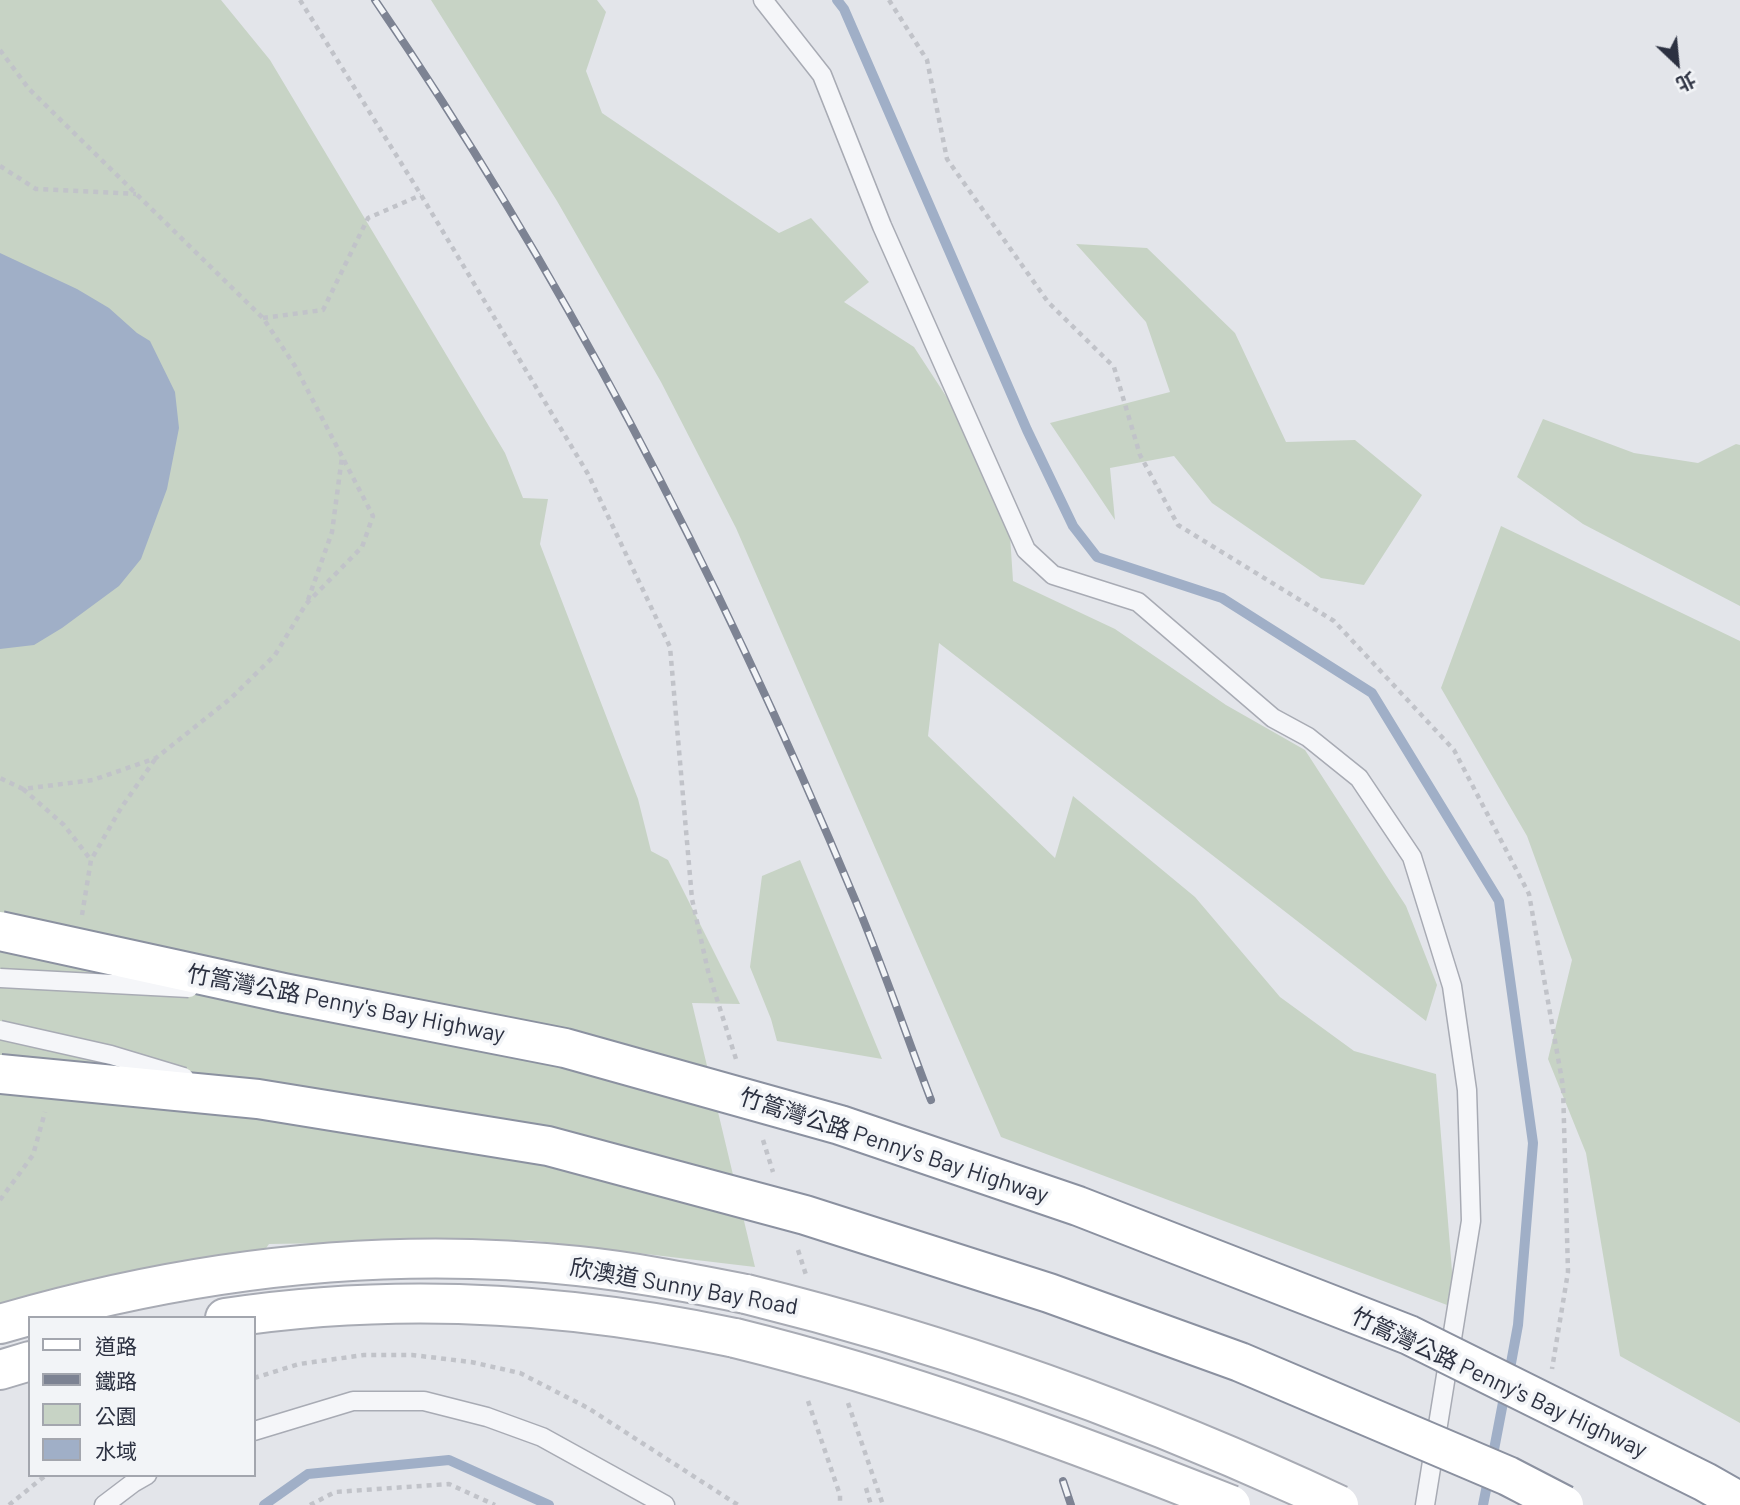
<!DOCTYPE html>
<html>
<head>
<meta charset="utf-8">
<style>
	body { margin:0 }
	#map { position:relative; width:1740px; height:1505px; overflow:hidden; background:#e3e5ea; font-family:Barlow,"Noto Sans TC",sans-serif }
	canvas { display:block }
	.legend { position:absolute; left:28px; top:1316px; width:228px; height:161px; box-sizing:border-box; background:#f2f4f7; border:2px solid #a3a6ae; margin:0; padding:9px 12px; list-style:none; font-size:21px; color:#2c3141 }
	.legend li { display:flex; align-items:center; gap:14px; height:35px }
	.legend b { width:35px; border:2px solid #a3a6ae }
	.north { position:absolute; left:1642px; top:28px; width:70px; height:70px; -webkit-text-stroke:5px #f2f4f7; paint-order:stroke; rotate:154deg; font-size:19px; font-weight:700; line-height:28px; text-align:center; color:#2c3141 }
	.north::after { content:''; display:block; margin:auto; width:24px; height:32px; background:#2c3141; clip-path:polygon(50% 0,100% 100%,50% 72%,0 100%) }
</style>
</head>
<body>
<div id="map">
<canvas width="1740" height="1505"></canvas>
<ul class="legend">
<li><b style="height:9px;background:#fff"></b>道路</li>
<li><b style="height:9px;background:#7d8393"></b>鐵路</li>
<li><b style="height:19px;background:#c7d3c5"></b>公園</li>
<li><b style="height:19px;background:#a0afc7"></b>水域</li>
</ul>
<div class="north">北</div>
</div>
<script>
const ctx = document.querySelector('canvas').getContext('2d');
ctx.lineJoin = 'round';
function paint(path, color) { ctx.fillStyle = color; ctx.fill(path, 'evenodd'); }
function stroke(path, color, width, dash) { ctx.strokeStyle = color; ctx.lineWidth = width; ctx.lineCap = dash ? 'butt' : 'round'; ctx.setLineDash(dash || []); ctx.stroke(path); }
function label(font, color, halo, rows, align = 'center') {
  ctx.font = font + ' Barlow,"Noto Sans TC",sans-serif'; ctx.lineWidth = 7; ctx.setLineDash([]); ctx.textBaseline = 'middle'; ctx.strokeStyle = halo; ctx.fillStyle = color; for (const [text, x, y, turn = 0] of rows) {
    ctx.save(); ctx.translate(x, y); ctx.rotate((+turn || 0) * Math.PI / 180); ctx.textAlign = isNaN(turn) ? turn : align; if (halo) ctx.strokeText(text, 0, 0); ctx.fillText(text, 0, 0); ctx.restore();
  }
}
paint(new Path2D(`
	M0 0H221L270 60 505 453 523 498 548 499 540 544 638 799 651 851 668 860 740 1004 692 1003 755 1267 528 1240 269 1244 260 1257 0 1322Z
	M431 0H597L606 12 586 71 602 113 779 233 811 218 869 282 844 302 914 347 959 416 1010 535 1013 581 1115 629 1226 705 1305 750 1406 906 1437 985 1426 1021 939 643 928 736 1055 858 1073 796 1195 897 1280 997 1354 1051 1436 1074 1455 1308 1001 1137 736 528 661 382 557 201Z
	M1076 244 1147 248 1235 333 1286 442 1355 440 1422 495 1364 585 1321 578 1212 503 1174 456 1110 468 1115 520 1050 423 1170 392 1146 322Z
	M1543 419 1634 453 1698 463 1736 444 1740 445V606L1583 524 1517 477Z
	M1501 526 1740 641V1423L1620 1356 1586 1153 1548 1059 1572 960 1527 836 1441 688Z
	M800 860 882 1059 777 1041 771 1019 750 967 762 876Z`), '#c7d3c5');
paint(new Path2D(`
	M0 253 77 289 109 308 137 333 150 341 175 392 179 428 167 489 141 559 119 586 62 628 34 645 0 649Z`), '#a0afc7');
stroke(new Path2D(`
	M837 0 844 9 1027 430 1073 526 1097 557 1222 598 1372 693 1499 901 1533 1143 1518 1325 1509 1374
	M1492 1460 1505 1392
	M264 1505 308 1474 449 1460 549 1505
	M1483 1505 1489 1475`), '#a0afc7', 10);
const lane = new Path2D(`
	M763 0 822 75 882 226 1026 550 1053 575 1138 602 1273 718 1308 737 1359 778 1412 857 1452 986 1467 1090 1471 1221 1425 1505
	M254 1431 353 1401H424L487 1417 542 1437 665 1505
	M104 1505 133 1483 147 1475`);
const secondary = new Path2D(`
	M225 1318C396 1292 567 1302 735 1338
	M0 1324C188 1269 383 1245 578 1266 635 1272 690 1283 746 1294
	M0 1370 30 1361`);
stroke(lane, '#a8abb4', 21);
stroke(secondary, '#a8abb4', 42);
stroke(new Path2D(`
	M300 0 421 195 588 474 670 647 692 899 708 971 736 1059
	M889 0 927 60 947 159 1048 302 1114 367 1140 455 1178 525 1334 621 1454 750 1529 894 1563 1086 1568 1272 1552 1369
	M0 50 29 89 263 318 295 366 373 516 362 547 306 604 275 655 230 699 156 758 93 780 23 789 0 778
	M0 166 36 189 136 194
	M263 318 323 310 368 218 421 195
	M308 600 332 532 342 457
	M23 789 64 825 91 860
	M82 915 91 860 121 808 156 758
	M763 1140 773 1172
	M0 1200 33 1155 45 1112
	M798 1250 806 1275
	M254 1378 299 1364 364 1355H412L471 1362 520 1373 588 1408 738 1505
	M808 1401 840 1495V1505
	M848 1403 883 1505
	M866 1488 871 1505
	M9 1505 46 1475
	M310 1505 335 1492 449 1484 495 1505`), '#c1c3c9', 4.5, [5, 5]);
stroke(lane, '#f5f6f9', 18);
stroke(secondary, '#fff', 38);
const rail = new Path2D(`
	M375 0C568 282 725 588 856 902 883 967 906 1034 931 1100
	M1063 1481 1071 1505`);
stroke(rail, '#7d8393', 8);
stroke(rail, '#f2f4f7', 5, [16]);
const laneBridge = new Path2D(`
	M0 978 189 988
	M0 1030 111 1055 184 1077`);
const secondaryBridge = new Path2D(`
	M746 1294C948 1344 1151 1417 1339 1505
	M735 1338C905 1380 1068 1440 1231 1505`);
const highwayBridge = new Path2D(`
	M0 931 284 993 565 1048 840 1125 1078 1206 1409 1335 1705 1482 1740 1502
	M0 1074 258 1099 548 1146 805 1215 1049 1293 1240 1362 1508 1476 1564 1505`);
stroke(laneBridge, '#a8abb4', 21, []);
stroke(secondaryBridge, '#a8abb4', 42, []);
stroke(highwayBridge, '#8b91a0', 42, []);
stroke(laneBridge, '#f5f6f9', 18);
stroke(secondaryBridge, '#fff', 38);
stroke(highwayBridge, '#fff', 38);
label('23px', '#2c3141', '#f2f4f7', [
	["竹篙灣公路 Penny's Bay Highway",346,1004,11],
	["竹篙灣公路 Penny's Bay Highway",894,1146,18],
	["欣澳道 Sunny Bay Road",684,1287,10],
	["竹篙灣公路 Penny's Bay Highway",1499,1383,25]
]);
</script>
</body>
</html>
